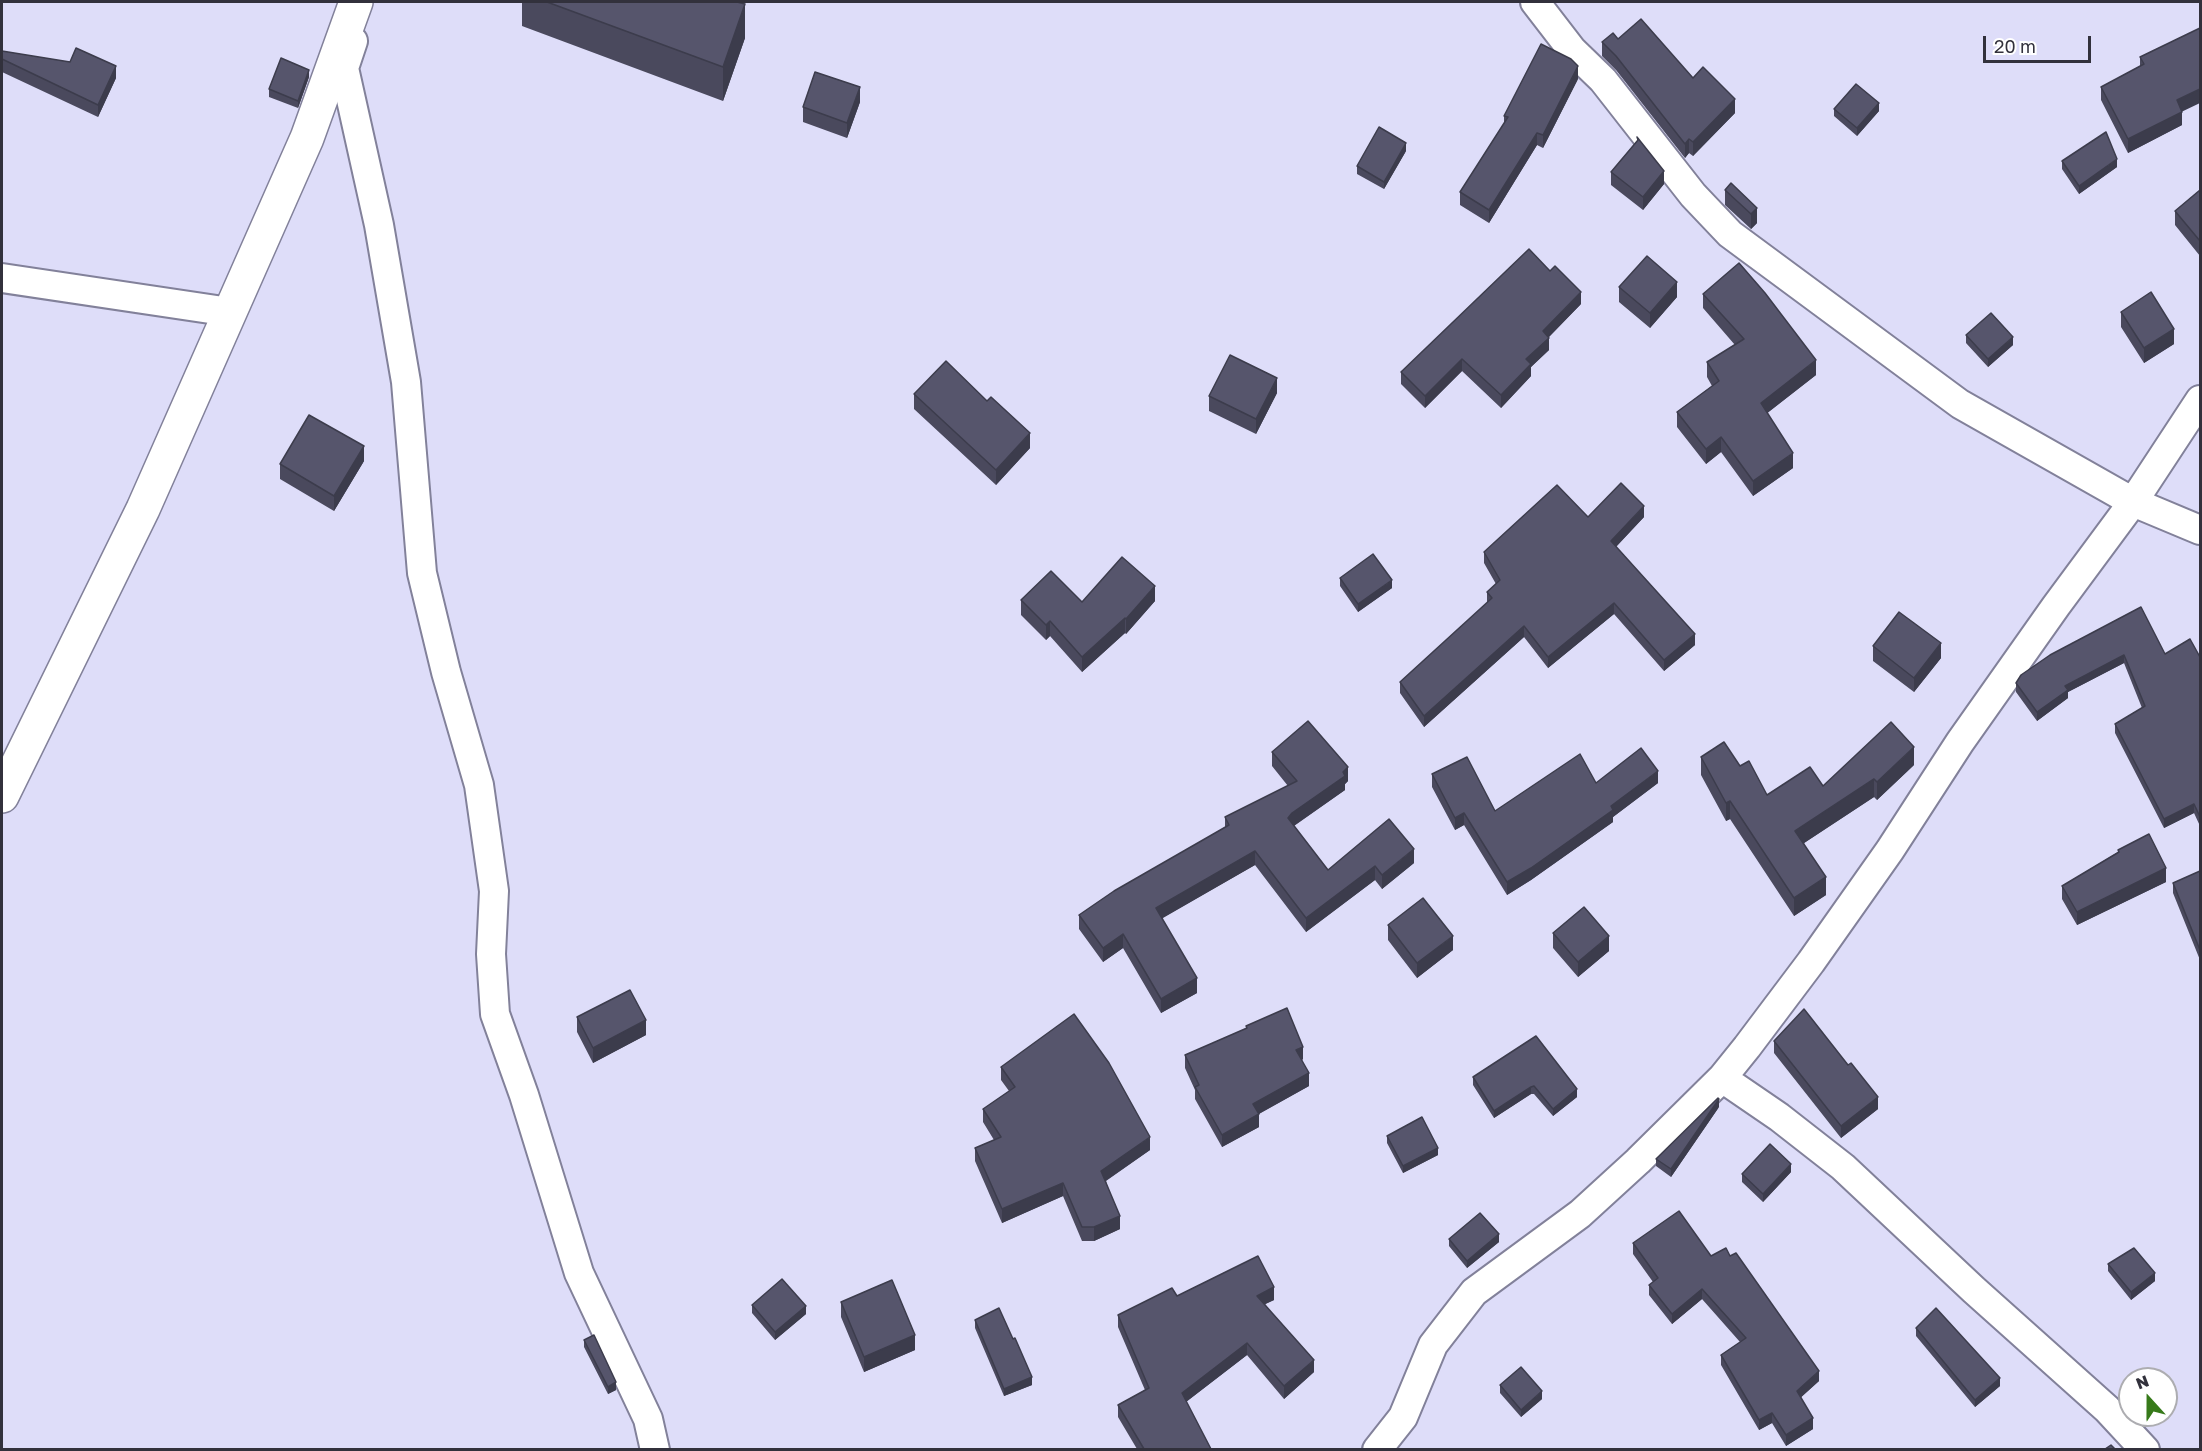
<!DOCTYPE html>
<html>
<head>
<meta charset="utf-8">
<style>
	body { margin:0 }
	#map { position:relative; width:2202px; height:1451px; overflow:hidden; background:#deddf9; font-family:"Golos Text",sans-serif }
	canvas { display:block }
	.frame { position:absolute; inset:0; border:3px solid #32313c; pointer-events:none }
	.north { position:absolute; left:2118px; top:1367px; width:60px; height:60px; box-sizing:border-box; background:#fff; border:2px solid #adadb1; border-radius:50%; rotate:339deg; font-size:16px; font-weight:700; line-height:24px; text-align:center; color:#32313c }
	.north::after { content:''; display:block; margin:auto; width:21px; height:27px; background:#377a1a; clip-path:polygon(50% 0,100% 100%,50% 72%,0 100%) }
	.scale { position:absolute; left:1983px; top:36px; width:108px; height:27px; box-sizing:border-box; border:3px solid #32313c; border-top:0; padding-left:8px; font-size:18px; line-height:21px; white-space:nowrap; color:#32313c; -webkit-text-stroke:4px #fff; paint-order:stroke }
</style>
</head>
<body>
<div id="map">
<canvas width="2202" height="1451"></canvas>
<div class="frame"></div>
<div class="north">N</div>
<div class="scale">20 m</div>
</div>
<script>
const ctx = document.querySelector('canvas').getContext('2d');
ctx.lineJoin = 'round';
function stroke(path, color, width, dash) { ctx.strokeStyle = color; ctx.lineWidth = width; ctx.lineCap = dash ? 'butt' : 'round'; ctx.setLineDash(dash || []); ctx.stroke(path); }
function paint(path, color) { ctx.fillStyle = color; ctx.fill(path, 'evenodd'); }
const street = new Path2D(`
	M1535 2 1572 50 1603 80 1693 195 1730 234 1960 404 2133 502 2200 530
	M353 41 344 68 379 225 406 382 422 573 446 672 479 785 494 891 491 954 495 1014 524 1095 579 1273 648 1419 655 1450
	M2 278 230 312
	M1722 1078 1779 1117 1843 1167 1974 1290 2107 1409 2145 1450
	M1377 1450 1403 1417 1433 1345 1474 1292 1580 1214 1638 1161 1722 1078 1747 1047 1811 962 1890 850 1960 742 2056 606 2133 502 2200 400`);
const secondary = new Path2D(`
	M2 796 143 509 307 138 356 2`);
stroke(street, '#82819a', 32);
stroke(secondary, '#82819a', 36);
stroke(street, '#fff', 28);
stroke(secondary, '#fff', 33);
paint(new Path2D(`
	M522 2H737L745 38 723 101 522 26Z
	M1618 39 1693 78 1735 113 1693 156 1689 153 1685 158 1616 70 1602 56V42Z
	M2 53 116 78 98 117 2 72Z
	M2140 57 2182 111V125L2128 153 2101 100V87L2140 66Z
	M309 77 298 108 269 97V89Z
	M1578 79 1543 148 1537 145 1489 223 1460 205V192L1504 123V116Z
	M860 102 847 138 803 122V107Z
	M1834 109 1879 111 1857 136 1834 116Z
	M1637 137 1664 184 1643 210 1611 185V172L1637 141Z
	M1406 151 1384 189 1357 174V166Z
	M2062 161 2117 167 2079 194 2062 169Z
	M1731 183 1757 223 1751 229 1725 205V190Z
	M2200 190V256L2175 225V211Z
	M1619 287 1677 297 1650 328 1619 302Z
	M1703 294 1816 375 1767 413 1793 468 1753 496 1721 452 1706 464 1677 427V412L1712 386 1707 377V362L1735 345 1703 308Z
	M1581 304 1549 337V350L1531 367V376L1501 408 1462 371 1425 408 1401 384V372Z
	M2121 312 2174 344 2144 363 2121 327Z
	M1966 335 2013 345 1988 367 1966 343Z
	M1277 393 1256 434 1209 411V396Z
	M914 394 1030 448 996 485 914 409Z
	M364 461 334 511 280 479V464Z
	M1588 517H1644L1616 547 1695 645 1664 671 1614 614 1548 668 1524 637 1424 727 1400 693V682L1487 603V592L1496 584 1484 563V552Z
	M1340 578 1392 588 1358 612 1340 586Z
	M1021 600 1082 602 1155 601 1126 634 1125 633 1082 672 1050 636 1046 640 1021 615Z
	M1873 646 1941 658 1914 692 1873 661Z
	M2165 654 2200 657V826L2194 813 2164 828 2115 733V724L2142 708 2124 663 2068 692V698L2037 721 2016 692V683L2050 655Z
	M1272 752 1348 781 1345 784V790L1294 826 1328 870 1414 863 1382 889 1375 880 1306 932 1255 865 1162 918 1197 993 1161 1013 1123 948 1103 962 1079 929V915L1225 827V817L1288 786 1272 766Z
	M1701 757 1740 766 1767 795 1823 786 1914 765 1877 800 1874 797 1804 843 1826 895 1794 916 1730 819 1726 821 1701 775Z
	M1432 774 1495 811 1596 783H1658L1613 817V822L1531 880 1507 895 1464 825 1455 830 1432 787Z
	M2118 850 2166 882 2077 925 2062 899V886L2118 852Z
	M2200 871V960L2173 893V883Z
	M1388 925 1453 950 1417 978 1388 940Z
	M1553 933 1609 951 1578 977 1553 948Z
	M577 1017 646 1035 593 1063 577 1032Z
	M1246 1026 1303 1059 1302 1060 1309 1086 1259 1114V1127L1222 1147 1195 1099V1090L1185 1068V1055L1246 1029Z
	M1774 1041 1878 1109 1841 1138 1774 1053Z
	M1001 1067 1150 1150 1106 1181 1120 1229 1094 1241H1082L1063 1196 1002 1223 975 1161V1148L994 1140 983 1122V1109L1009 1091 1001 1080Z
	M1473 1077 1577 1089V1097L1553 1116 1534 1094H1531L1494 1118 1473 1085Z
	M1719 1107 1671 1177 1656 1166V1159Z
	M1387 1136 1438 1155 1403 1173 1387 1143Z
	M1791 1172 1763 1202 1742 1182V1174Z
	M1449 1239 1499 1242 1467 1268 1449 1246Z
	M1633 1243 1711 1256H1730L1819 1381 1801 1397 1813 1429 1786 1446 1772 1423 1759 1430 1721 1365V1355L1740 1342 1702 1299 1672 1324 1649 1295V1285L1653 1282 1633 1254Z
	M2108 1264 2155 1281 2131 1300 2108 1271Z
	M1177 1296 1274 1300 1265 1304 1314 1372 1284 1399 1247 1355 1186 1402 1211 1449H1137L1118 1417V1405L1145 1390 1118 1327V1315Z
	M841 1302 915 1350 864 1372 841 1317Z
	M752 1305 806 1314 775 1340 752 1313Z
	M975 1320 1032 1385 1004 1396 975 1328Z
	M1916 1328 2000 1386 1975 1407 1916 1336Z
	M584 1340 616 1390 608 1394 584 1347Z
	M1500 1385 1542 1399 1521 1417 1500 1393Z`), '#4a495d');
paint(new Path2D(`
	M745 4V38L723 101V67Z
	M116 66V78L98 117V105Z
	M1578 66V79L1543 148V135Z
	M309 70V77L298 108V101Z
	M860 87V102L847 138V123Z
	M2200 89V103L2177 114V100Z
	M1735 99V113L1693 156V142Z
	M1879 103V111L1857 136V128Z
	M2182 112V125L2128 153V139Z
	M1537 133V145L1489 223V210Z
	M1689 139V153L1685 158V144Z
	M1406 143V151L1384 189V182Z
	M2117 159V167L2079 194V186Z
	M1664 171V184L1643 210V197Z
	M1757 208V223L1751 229V214Z
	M1677 282V297L1650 328V313Z
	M1581 292V304L1543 343V331Z
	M2174 329V344L2144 363V348Z
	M2013 337V345L1988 367V359Z
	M1549 338V350L1531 367V376L1501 408V395L1526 359Z
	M1462 359V371L1425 408V396Z
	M1816 360V375L1761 418V403Z
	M1277 378V393L1256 434V419Z
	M1030 433V448L996 485V470Z
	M1721 437V452L1706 464V449Z
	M364 446V461L334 511V496Z
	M1793 453V468L1753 496V481Z
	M1644 506V517L1611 552V541Z
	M1392 580V588L1358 612V604Z
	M1155 586V601L1126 634V619Z
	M1614 603V614L1548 668V657Z
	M1125 618V633L1082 672V657Z
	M1050 621V636L1046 640V625Z
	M1524 626V637L1424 727V716Z
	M1695 634V645L1664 671V660Z
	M1941 643V658L1914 692V678Z
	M2124 655V663L2068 692V698L2037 721V712L2065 686Z
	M1914 747V765L1877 800V782Z
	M1348 767V781L1345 784V790L1292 827 1288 818 1292 813Z
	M1658 771V783L1613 817V822L1531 880 1507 895V882L1611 806Z
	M1874 779V797L1795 849V831Z
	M1730 801V819L1726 821V803Z
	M2194 804V813L2164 828V819Z
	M1464 813V825L1455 830V818Z
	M1414 849V863L1382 889V875Z
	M1255 851V865L1156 922V908Z
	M1375 866V880L1306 932V918Z
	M2166 868V882L2077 925V912Z
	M1826 877V895L1794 916V898Z
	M1123 934V948L1103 962V948Z
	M1453 936V950L1417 978V963Z
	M1609 936V951L1578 977V962Z
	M1197 978V993L1161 1013V999Z
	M646 1020V1035L593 1063V1048Z
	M1303 1047V1059L1296 1063V1050Z
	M1309 1073V1086L1253 1117V1104Z
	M1531 1087V1094L1494 1118V1111Z
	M1577 1089V1097L1553 1116V1109Z
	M1878 1097V1109L1841 1138V1126Z
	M1719 1099V1107L1671 1177V1169Z
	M1259 1114V1127L1222 1147V1135Z
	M1150 1137V1150L1101 1184V1171Z
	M1438 1148V1155L1403 1173V1166Z
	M1791 1164V1172L1763 1202V1194Z
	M1063 1183V1196L1002 1223V1209Z
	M1120 1216V1229L1094 1241V1227Z
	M1499 1234V1242L1467 1268V1261Z
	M2155 1273V1281L2131 1300V1292Z
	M1274 1287V1300L1257 1308V1296Z
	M1702 1289V1299L1672 1324V1314Z
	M806 1306V1314L775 1340V1332Z
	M915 1335V1350L864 1372V1357Z
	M1247 1343V1355L1182 1405V1393Z
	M1314 1360V1372L1284 1399V1386Z
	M1819 1371V1381L1797 1401V1391Z
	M1032 1377V1385L1004 1396V1389Z
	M2000 1378V1386L1975 1407V1400Z
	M616 1382V1390L608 1394V1387Z
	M1542 1391V1399L1521 1417V1410Z
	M1772 1413V1423L1759 1430V1420Z
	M1813 1418V1429L1786 1446V1435Z`), '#3c3c4c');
const building = new Path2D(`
	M547 2H737L745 4 723 67Z
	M1641 19 1693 78 1703 67 1735 99 1693 142 1689 139 1685 144 1616 56 1602 42 1613 33 1618 39Z
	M2200 28V89L2177 100 2182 112 2128 139 2101 87 2144 64 2140 57Z
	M1541 44 1571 59 1578 66 1543 135 1537 133 1489 210 1460 192 1508 117 1504 116Z
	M76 48 116 66 98 105 2 59V51L70 62Z
	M281 58 309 70 298 101 269 89Z
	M815 72 860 87 847 123 803 107Z
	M1856 84 1879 103 1857 128 1834 109Z
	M1379 127 1406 143 1384 182 1357 166Z
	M2106 132 2117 159 2079 186 2062 161Z
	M1637 137 1664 171 1643 197 1611 172 1638 140Z
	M1731 183 1757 208 1751 214 1725 190Z
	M2200 190V241L2175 211Z
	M1529 249 1550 271 1555 266 1581 292 1543 331 1549 338 1526 359 1531 364 1501 395 1462 359 1425 396 1401 372Z
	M1647 256 1677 282 1650 313 1619 287Z
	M1739 263 1765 293 1816 360 1761 403 1793 453 1753 481 1721 437 1706 449 1677 412 1719 381 1707 362 1744 339 1703 294Z
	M2151 292 2174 329 2144 348 2121 312Z
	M1991 313 2013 337 1988 359 1966 335Z
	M1230 355 1277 378 1256 419 1209 396Z
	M946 361 987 401 991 397 1030 433 996 470 914 394Z
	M309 415 364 446 334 496 280 464Z
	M1621 483 1644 506 1611 541 1695 634 1664 660 1614 603 1548 657 1524 626 1424 716 1400 682 1492 598 1487 592 1500 580 1484 552 1557 485 1588 517Z
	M1373 554 1392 580 1358 604 1340 578Z
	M1122 557 1155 586 1126 619 1125 618 1082 657 1050 621 1046 625 1021 600 1051 571 1082 602Z
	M2141 607 2165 654 2190 639 2200 657V817L2194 804 2164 819 2115 724 2145 706 2124 655 2065 686 2068 690 2037 712 2016 683 2021 675 2050 655Z
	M1899 612 1941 643 1914 678 1873 646Z
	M1308 721 1348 767 1343 772 1345 776 1292 813 1288 818 1328 870 1389 819 1414 849 1382 875 1375 866 1306 918 1255 851 1156 908 1197 978 1161 999 1123 934 1103 948 1079 915 1114 891 1229 825 1225 817 1297 781 1272 752Z
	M1891 722 1914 747 1877 782 1874 779 1795 831 1826 877 1794 898 1730 801 1726 803 1701 757 1724 742 1740 766 1749 761 1767 795 1810 767 1823 786Z
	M1641 748 1658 771 1611 806 1613 810 1531 868 1507 882 1464 813 1455 818 1432 774 1467 757 1495 811 1580 754 1596 783Z
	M2149 834 2166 868 2077 912 2062 886 2119 852 2118 850Z
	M2200 871V950L2173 883Z
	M1423 898 1453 936 1417 963 1388 925Z
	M1584 907 1609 936 1578 962 1553 933Z
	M630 990 646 1020 593 1048 577 1017Z
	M1287 1008 1303 1047 1296 1050 1309 1073 1253 1104 1259 1114 1222 1135 1195 1087 1199 1085 1185 1055 1247 1028 1246 1026Z
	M1804 1009 1848 1065 1851 1063 1878 1097 1841 1126 1774 1041Z
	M1074 1014 1109 1063 1150 1137 1101 1171 1120 1216 1094 1227H1082L1063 1183 1002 1209 975 1148 1001 1137 983 1109 1015 1087 1001 1067Z
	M1536 1036 1577 1089 1553 1109 1534 1086 1531 1087 1494 1111 1473 1077Z
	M1718 1098 1719 1099 1671 1169 1656 1159Z
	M1422 1117 1438 1148 1403 1166 1387 1136Z
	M1770 1144 1791 1164 1763 1194 1742 1174Z
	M1679 1211 1711 1256 1726 1248 1730 1256 1736 1253 1819 1371 1797 1391 1813 1418 1786 1435 1772 1413 1759 1420 1721 1355 1746 1338 1702 1289 1672 1314 1649 1285 1658 1278 1633 1243Z
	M1480 1213 1499 1234 1467 1261 1449 1239Z
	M2134 1248 2155 1273 2131 1292 2108 1264Z
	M1258 1256 1274 1287 1257 1296 1314 1360 1284 1386 1247 1343 1182 1393 1211 1449H1144L1118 1405 1149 1388 1118 1315 1172 1288 1177 1296Z
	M782 1279 806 1306 775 1332 752 1305Z
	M892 1280 915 1335 864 1357 841 1302Z
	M999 1308 1013 1339 1015 1338 1032 1377 1004 1389 975 1320Z
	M1936 1308 2000 1378 1975 1400 1916 1328Z
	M594 1335 616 1382 608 1387 584 1340Z
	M1521 1367 1542 1391 1521 1410 1500 1385Z
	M2111 1445 2115 1449H2105Z`);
paint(building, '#56556c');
stroke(building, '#3c3c4c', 1.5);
</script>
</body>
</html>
